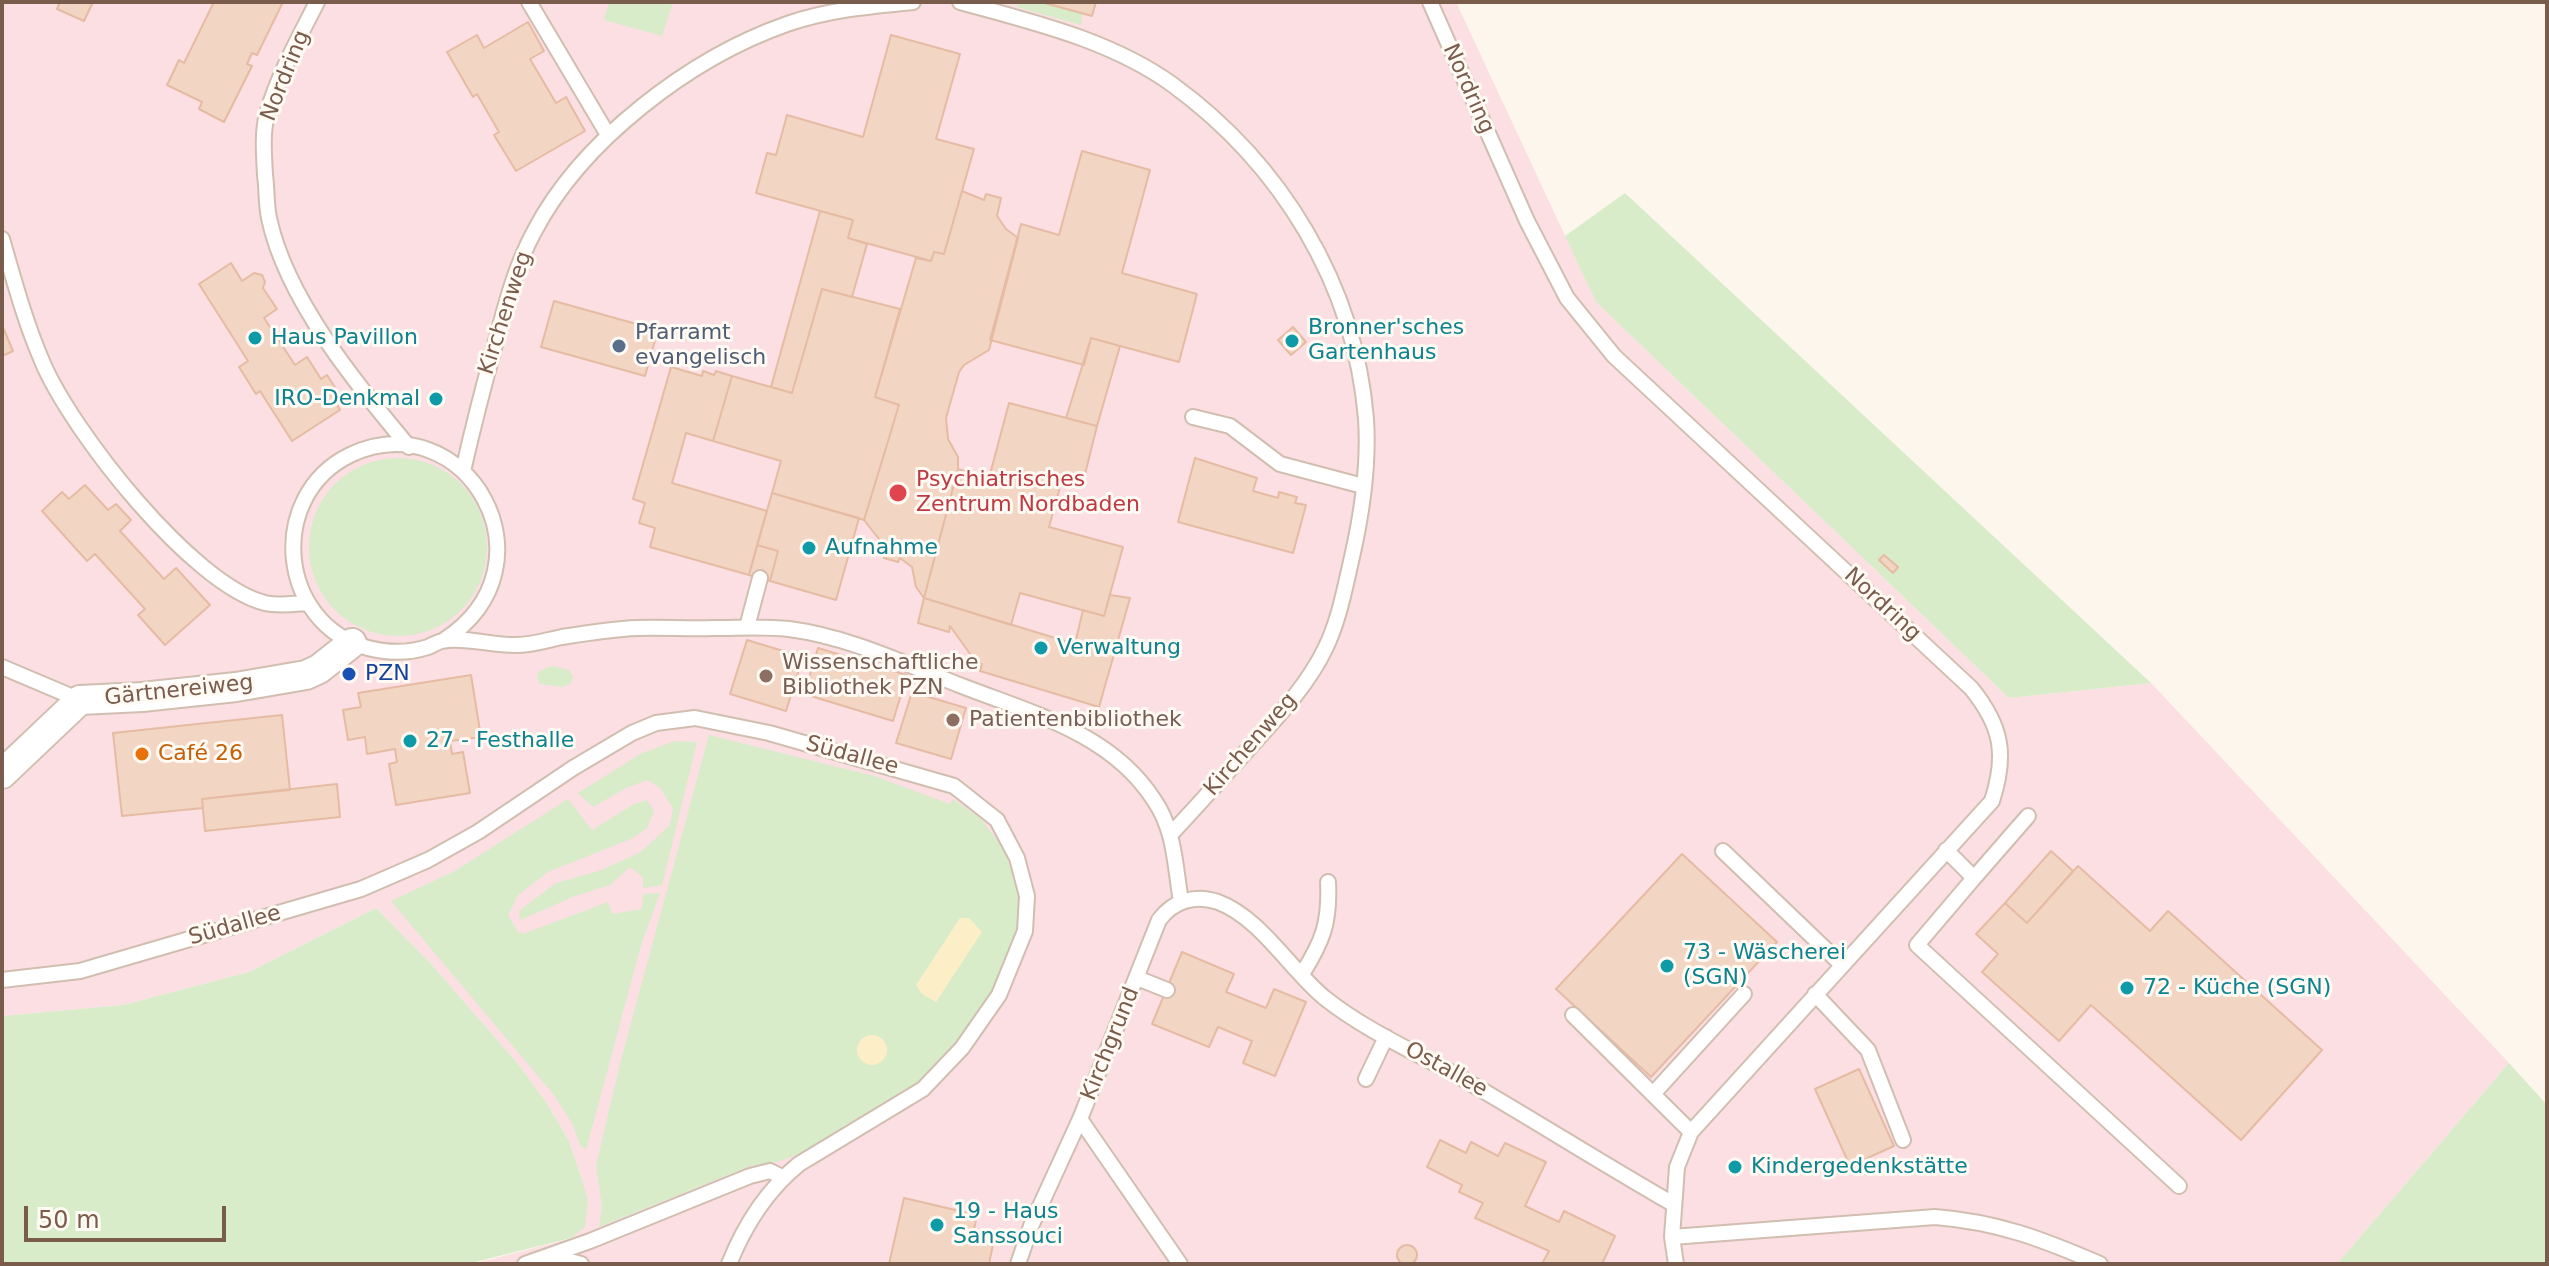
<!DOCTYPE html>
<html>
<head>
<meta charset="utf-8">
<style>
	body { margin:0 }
	#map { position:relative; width:2549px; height:1266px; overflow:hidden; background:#fdf6ec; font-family:"DejaVu Sans",sans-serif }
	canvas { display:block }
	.frame { position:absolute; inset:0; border:4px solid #7a5c4d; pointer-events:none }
	.scale { position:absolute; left:24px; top:1206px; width:202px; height:36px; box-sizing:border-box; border:4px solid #7a5c4d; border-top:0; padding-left:10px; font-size:24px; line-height:28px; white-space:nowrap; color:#7a5c4d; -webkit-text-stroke:6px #fffaf3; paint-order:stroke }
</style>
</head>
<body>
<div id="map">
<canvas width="2549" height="1266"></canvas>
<div class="frame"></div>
<div class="scale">50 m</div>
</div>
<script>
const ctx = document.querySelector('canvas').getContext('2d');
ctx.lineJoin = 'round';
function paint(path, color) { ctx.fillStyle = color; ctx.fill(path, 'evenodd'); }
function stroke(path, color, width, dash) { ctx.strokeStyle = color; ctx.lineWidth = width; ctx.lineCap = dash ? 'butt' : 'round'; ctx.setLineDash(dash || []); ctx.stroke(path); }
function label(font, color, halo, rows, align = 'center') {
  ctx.font = font + ' "DejaVu Sans",sans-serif'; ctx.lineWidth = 6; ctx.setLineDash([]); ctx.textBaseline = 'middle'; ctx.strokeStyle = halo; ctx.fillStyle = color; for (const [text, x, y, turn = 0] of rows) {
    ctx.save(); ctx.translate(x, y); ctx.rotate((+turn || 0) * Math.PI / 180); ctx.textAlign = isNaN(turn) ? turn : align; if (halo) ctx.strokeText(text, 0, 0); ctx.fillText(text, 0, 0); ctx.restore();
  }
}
paint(new Path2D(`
	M2 2H1456L1596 302 2009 698 2151 683 2509 1063 2337 1264H473L572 1238 581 1177 569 1141 546 1102 519 1065 432 965 376 908 249 972 123 1005 2 1016Z`), '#fbdfe3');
paint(new Path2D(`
	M609 2H673L662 36 604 20Z
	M1019 2H1041L1083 13 1081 25 1017 7Z
	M1625 193 2151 683 2009 698 1596 302 1565 236Z
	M309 547a89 89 0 1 1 178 0a89 89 0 1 1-178 0Z
	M552 666 569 670 573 677 571 683 563 687 540 684 537 678 539 671Z
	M709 735 874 776 950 804 953 799 980 818 1002 846 1020 892 1018 928 1003 974 961 1040 922 1081 802 1153 777 1162 750 1166 599 1227 602 1206 596 1166 620 1064Z
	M675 741 697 742 662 885 643 888V877L630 867 610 885 575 896 520 920 519 911 556 883 599 871 641 852 670 825 673 808 660 788 647 780 626 788 593 807 578 793 642 753Z
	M568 799 592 830 634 804 647 800 654 811 647 828 633 838 548 872 518 895 508 915 518 932 523 934 608 902 612 914 642 909 643 894 660 893 641 945 586 1150 580 1145 573 1125 554 1095 391 901 455 871Z
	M376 908 432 965 519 1065 546 1102 569 1141 581 1177 588 1201 585 1227 571 1238 467 1264H2V1016L123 1005 249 972Z
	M2509 1063 2547 1105V1264H2337Z`), '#d8ecc9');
paint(new Path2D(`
	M960 918H969L982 932 936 1002 922 994 916 985Z
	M857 1050a15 15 0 1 1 30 0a15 15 0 1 1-30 0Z`), '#fcefc7');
const building = new Path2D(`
	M60 2H93L84 21 57 9Z
	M214 2H283L257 55 252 53 247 64 252 66 224 122 199 109 202 102 167 85 179 60 184 63Z
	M1041 2H1096L1092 16Z
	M528 22 544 51 530 59 556 103 566 97 585 131 516 171 494 135 499 132 477 94 473 97 447 52 477 35 484 48Z
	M891 35 960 54 936 139 974 149 944 254 934 252 931 261 848 238 853 220 756 193 767 153 776 155 787 115 863 137Z
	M1082 151 1150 170 1122 273 1197 294 1179 362 1091 338 1084 365 990 340 1021 224 1059 235Z
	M962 191 984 200 986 194 1001 198 997 216 1006 229 1018 238 989 350 964 365 959 372 946 418 948 439 958 457V469L924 598 916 587 912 567 900 558 898 562 884 558 886 548 864 520 899 405 875 397 916 258 931 261 934 252 944 254Z
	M820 211 853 220 848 238 867 244 852 297 822 289 792 393 771 387Z
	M231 263 242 281 254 273 262 275 265 282 263 288 277 309 264 318 295 365 307 357 321 379 327 375 338 392 332 396 340 410 292 441 260 391 256 394 239 367 248 361 199 284Z
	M822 289 900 309 875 397 899 405 864 520 772 493 781 461 713 441 732 376 792 393Z
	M554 301 658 330 645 376 541 347Z
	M2 325 13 351 2 356Z
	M1293 327 1306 342 1291 355 1278 340Z
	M1091 338 1120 346 1097 426 1066 418Z
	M671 367 702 376 703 371 714 375 716 371 732 376 713 441 686 433 672 483 767 511 749 575 650 547 655 528 639 523 645 503 633 499Z
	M1009 403 1097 426 1082 486 1062 480 1049 527 1123 547 1104 616 1020 593 1011 625 924 598 958 469 989 478Z
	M1195 458 1257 478 1253 491 1278 498 1279 492 1297 497 1295 503 1306 505 1293 553 1178 522Z
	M85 485 108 510 116 504 131 520 120 531 164 579 176 568 210 605 165 645 138 615 145 609 95 554 87 561 42 511 62 492 69 499Z
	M772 493 859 518 836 600 770 581 778 551 757 545Z
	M757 545 778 551 770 581 749 575Z
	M1884 555 1898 567 1893 573 1879 560Z
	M1110 595 1130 598 1099 707 980 671 982 664 973 658 950 626 949 632 918 623 924 598 1075 644 1083 610 1104 616Z
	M747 640 803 657 786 711 730 694Z
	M818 648 907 675 893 721 804 694Z
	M471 675 481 737 450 741 452 754 463 752 470 793 396 805 389 764 397 762 395 749 367 754 365 737 348 740 343 710 361 707 358 693Z
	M912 692 966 708 951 759 896 743Z
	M282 715 290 790 202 799 203 808 122 816 113 733Z
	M337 784 340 817 205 831 202 799Z
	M2051 851 2073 871 2027 923 2005 903Z
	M1682 854 1777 942 1651 1077 1556 989Z
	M2078 866 2150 931 2168 911 2322 1050 2241 1140 2091 1005 2059 1041 1982 972 1998 954 1976 934 2005 903 2027 923Z
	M1182 952 1234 974 1226 992 1266 1008 1274 989 1306 1002 1275 1076 1243 1063 1252 1041 1218 1027 1209 1047 1152 1024Z
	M1859 1069 1894 1146 1850 1166 1815 1089Z
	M1440 1140 1466 1153 1471 1142 1498 1156 1505 1143 1546 1162 1525 1206 1559 1222 1564 1211 1615 1236 1602 1264H1542L1549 1251 1475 1218 1483 1203 1459 1192 1462 1185 1427 1167Z
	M904 1198 977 1215 973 1234 994 1239 989 1264H889Z
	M1397 1255a10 10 0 1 1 20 0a10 10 0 1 1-20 0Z`);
paint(building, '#f3d5c3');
stroke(building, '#e6bba3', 2);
const service = new Path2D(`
	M317 2C299 38 278 75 267 114 262 134 264 154 265 175 267 189 266 204 269 218 286 299 357 385 409 447
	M529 2 608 135
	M960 2C1032 22 1111 40 1173 85 1281 164 1355 284 1366 419 1369 464 1362 513 1352 557 1345 587 1339 621 1325 649 1307 686 1279 715 1252 745 1225 775 1198 805 1171 834
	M1430 2 1527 221 1567 298 1614 356 1971 688C2002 726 2007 755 1992 801L1691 1132 1677 1167 1672 1237 1676 1264
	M2 239C14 280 25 322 42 361 70 429 192 585 265 603 279 606 293 604 307 603
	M1193 417 1230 426 1280 464 1363 486
	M463 471C473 427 484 384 496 341 506 304 515 267 534 232 581 141 690 58 787 24 827 10 871 6 913 2
	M747 627 760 578
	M444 640C561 564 465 401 350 455 266 496 278 624 368 648 387 653 409 653 428 647 433 645 437 642 442 641 462 636 495 646 517 645 532 645 547 640 562 637 587 633 612 629 637 628 662 627 688 629 713 628 739 628 764 626 789 629 850 637 905 664 962 686 1031 713 1111 733 1154 800 1175 830 1175 866 1181 902
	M2 667 80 700
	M1946 850 1974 878 1917 945 2179 1186
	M1723 851 1842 965
	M1974 878 2028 816
	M1302 974C1323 941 1330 922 1328 882
	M1137 978 1167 990
	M2 980 80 971 361 889 428 860 478 832 573 768 632 733 656 723 695 718 769 733 954 786 997 820 1017 858 1027 896 1025 931 999 995 962 1048 923 1089 799 1164C766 1191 745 1224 729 1264
	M1815 994 1868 1050 1903 1140
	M1573 1015 1691 1132
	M1366 1079 1386 1037
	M1653 1094 1744 994
	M1080 1119 1180 1264
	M1672 1237 1935 1217C1998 1222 2042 1239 2100 1264
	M551 1256 581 1264
	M525 1264 590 1241 750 1176 770 1171 782 1177
	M1018 1264 1031 1226 1080 1119 1159 920C1173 901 1195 894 1218 902 1261 918 1291 971 1326 999 1368 1032 1418 1053 1463 1079 1534 1120 1603 1164 1673 1204`);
const minor = new Path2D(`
	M2 774 80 700 142 697 236 687 306 675 319 669 352 643`);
stroke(service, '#d1beb0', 18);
stroke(minor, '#d1beb0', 32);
stroke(service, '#fff', 14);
stroke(minor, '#fff', 28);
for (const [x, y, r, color] of [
	[255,338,8,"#0f9aa8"],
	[1292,341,8,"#0f9aa8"],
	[619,346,8,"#5c6f8a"],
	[436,399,8,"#0f9aa8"],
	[898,493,10,"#e0444e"],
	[809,548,8,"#0f9aa8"],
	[1041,648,8,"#0f9aa8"],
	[349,674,8,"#1a4fb4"],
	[766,676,8,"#8d6e63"],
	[953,720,8,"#8d6e63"],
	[410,741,8,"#0f9aa8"],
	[142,754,8,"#e8710a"],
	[1667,966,8,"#0f9aa8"],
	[2127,988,8,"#0f9aa8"],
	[1735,1167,8,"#0f9aa8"],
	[937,1225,8,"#0f9aa8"]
]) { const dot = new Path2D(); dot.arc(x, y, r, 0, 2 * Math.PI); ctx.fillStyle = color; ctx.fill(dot); stroke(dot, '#fffaf3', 3); }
label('22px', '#7a5c4d', '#fffaf3', [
	["Nordring",286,76,-68],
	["Nordring",1468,89,66],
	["Kirchenweg",506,313,-72],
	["Nordring",1882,605,43],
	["Gärtnereiweg",179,691,-6],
	["Kirchenweg",1251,745,-49],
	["Südallee",852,756,15],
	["Südallee",235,926,-16],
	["Kirchgrund",1111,1044,-68],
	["Ostallee",1446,1070,29]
]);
label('22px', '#0d838f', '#fffaf3', [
	["Bronner'sches",1308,328],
	["Gartenhaus",1308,353],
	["Haus Pavillon",271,338],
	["IRO-Denkmal",420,399,"right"],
	["Aufnahme",825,548],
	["Verwaltung",1057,648],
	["27 - Festhalle",426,741],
	["73 - Wäscherei",1683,953],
	["(SGN)",1683,978],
	["72 - Küche (SGN)",2143,988],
	["Kindergedenkstätte",1751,1167],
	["19 - Haus",953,1212],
	["Sanssouci",953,1237]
], 'left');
label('22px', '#4e5e75', '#fffaf3', [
	["Pfarramt",635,333],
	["evangelisch",635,358]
], 'left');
label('22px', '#be3a42', '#fffaf3', [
	["Psychiatrisches",916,480],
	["Zentrum Nordbaden",916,505]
], 'left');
label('22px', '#785e54', '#fffaf3', [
	["Wissenschaftliche",782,663],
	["Bibliothek PZN",782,688],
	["Patientenbibliothek",969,720]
], 'left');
label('22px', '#164399', '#fffaf3', [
	["PZN",365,674]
], 'left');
label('22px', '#c56008', '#fffaf3', [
	["Café 26",158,754]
], 'left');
</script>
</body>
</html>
